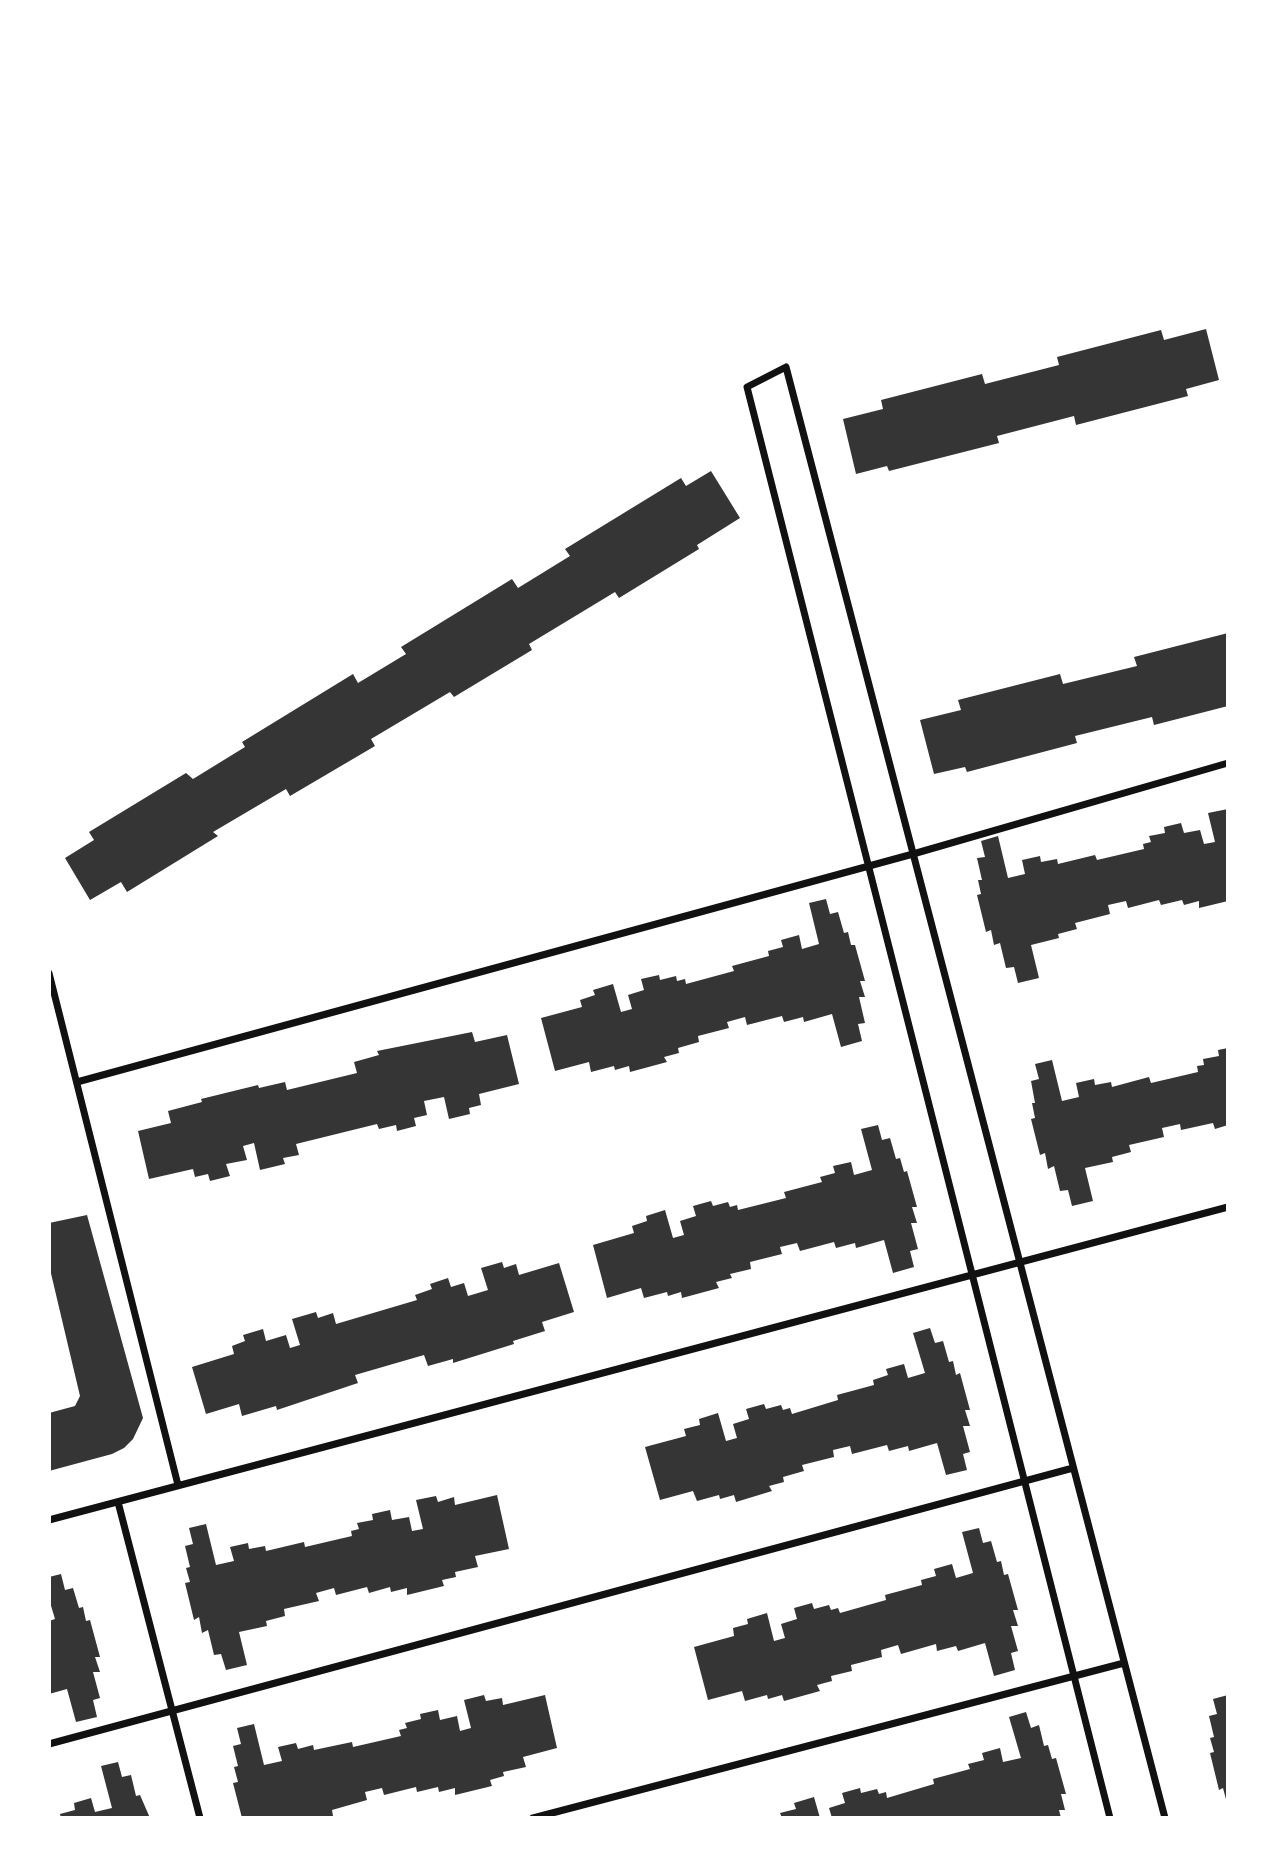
<!DOCTYPE html>
<html>
<head>
<meta charset="utf-8">
<style>
	body { margin:0 }
	#map { position:relative; width:1277px; height:1867px; overflow:hidden; background:#fff; font-family:Roboto,sans-serif }
	canvas { display:block }
	.frame { position:absolute; inset:0; border:51px solid #fff; pointer-events:none }
</style>
</head>
<body>
<div id="map">
<canvas width="1277" height="1867"></canvas>
<div class="frame"></div>
</div>
<script>
const ctx = document.querySelector('canvas').getContext('2d');
ctx.lineJoin = 'round';
function paint(path, color) { ctx.fillStyle = color; ctx.fill(path, 'evenodd'); }
function stroke(path, color, width, dash) { ctx.strokeStyle = color; ctx.lineWidth = width; ctx.lineCap = dash ? 'butt' : 'round'; ctx.setLineDash(dash || []); ctx.stroke(path); }
paint(new Path2D(`
	M1206 329 1219 380 1186 389 1188 396 1076 425 1074 416 997 436 999 443 889 471 887 466 856 474 843 419 883 409 881 400 982 374 985 384 1059 365 1057 357 1161 330 1164 340Z
	M711 471 740 518 697 545 699 549 619 598 615 592 529 644 532 650 454 697 450 692 371 739 375 746 290 796 286 789 213 832 218 836 127 892 121 882 90 900 65 858 94 840 89 832 186 773 193 779 245 747 242 742 353 674 358 683 406 654 401 647 512 579 518 588 570 556 565 549 681 478 686 486Z
	M1228 633V706L1154 725 1152 717 1075 736 1077 743 967 772 965 767 934 774 920 720 961 710 958 700 1060 674 1063 684 1137 666 1134 657Z
	M1228 809V901L1199 908V901L1184 905 1182 900 1161 905 1159 900 1128 908 1126 901 1108 905 1110 914 1075 923 1077 929 1058 934 1059 938 1031 945 1039 978 1018 983 1014 967 1006 968 1000 943 994 945 991 930 986 932 977 895 981 894 978 880H982L977 858 985 857 981 841 998 836 1008 878 1025 874 1022 860 1040 856 1041 862 1057 859 1058 864 1095 855 1097 860 1144 849 1143 844 1151 842 1149 836 1165 833 1164 827 1181 823 1184 833 1200 830 1204 844 1215 842 1208 813Z
	M826 899 830 914 838 912 844 933 848 932 851 945H855L865 981H860L865 997H859L865 1023 858 1024 862 1041 841 1047 832 1014 804 1022 803 1017 784 1022 782 1016 747 1025 745 1017 727 1022 729 1028 698 1036 699 1042 678 1048 679 1053 664 1057 667 1062 630 1072 629 1066 615 1070 614 1066 591 1072 589 1062 555 1071 541 1018 582 1007 580 1000 595 995 593 990 613 984 621 1012 632 1009 628 995 644 990 641 979 659 975 660 980 676 976 677 981 685 979 686 984 734 971 732 966 769 956 768 951 783 947 781 940 799 935 802 949 819 944 809 903Z
	M472 1032 475 1042 507 1035 519 1084 479 1094 481 1105 469 1108 470 1114 449 1119 444 1097 424 1101 427 1115 414 1118 416 1126 397 1131 396 1125 379 1129 377 1124 296 1144 299 1155 283 1158 285 1164 260 1170 254 1143 243 1146 247 1160 226 1164 230 1176 210 1181 208 1174 195 1177 193 1169 149 1179 138 1131 171 1123 168 1111 202 1102 201 1099 258 1085 259 1088 285 1082 287 1090 357 1073 354 1062 379 1055 377 1051Z
	M1228 1048V1125L1215 1129 1213 1123 1181 1130 1180 1124 1162 1128 1164 1137 1129 1145 1131 1152 1112 1157 1113 1162 1085 1168 1093 1201 1072 1206 1068 1190 1060 1191 1054 1166 1048 1169 1045 1153 1040 1155 1031 1119 1035 1118 1032 1103H1035L1031 1081 1039 1079 1035 1064 1052 1060 1062 1101 1079 1097 1076 1083 1094 1079 1095 1085 1111 1082 1112 1087 1149 1077 1151 1083 1198 1072 1197 1066 1204 1065 1203 1059 1219 1056 1218 1050Z
	M878 1125 882 1140 890 1138 896 1159 900 1158 904 1172 907 1171 917 1207H912L917 1223H911L918 1249 910 1251 914 1267 893 1273 884 1240 856 1248 855 1243 836 1248 834 1242 800 1251 797 1243 780 1247 782 1254 750 1262 751 1269 730 1274 732 1278 716 1282 719 1288 682 1298 681 1292 668 1296 667 1292 644 1298 641 1288 607 1298 593 1245 634 1233 632 1226 647 1221 646 1216 665 1210 673 1238 684 1235 680 1221 696 1216 693 1206 711 1201 713 1206 728 1202 730 1207 737 1205 738 1210 786 1198 784 1192 822 1182 820 1177 835 1173 833 1166 851 1162 854 1175 872 1170 861 1129Z
	M87 1215 143 1418 133 1439 124 1448 112 1454 49 1471V1413L75 1406 80 1396 49 1265V1223Z
	M502 1262 504 1268 516 1264 519 1275 559 1263 574 1312 542 1322 545 1331 513 1341 514 1344 453 1363V1359L428 1366 424 1355 355 1375 358 1383 277 1410 276 1406 242 1416 239 1404 206 1414 192 1367 234 1354 232 1346 245 1341 243 1335 263 1329 266 1341 286 1335 290 1348 300 1345 292 1319 316 1312 318 1318 333 1313 336 1324 417 1300 415 1295 432 1289 430 1284 448 1278 451 1287 464 1283 468 1296 488 1290 481 1268Z
	M930 1328 935 1343 943 1341 949 1362 953 1361 956 1375 960 1373 970 1410H965L970 1426H963L970 1452 963 1454 967 1470 946 1475 937 1443 909 1451 908 1446 889 1451 887 1445 852 1454 850 1446 833 1450 834 1457 802 1465 804 1471 783 1477 784 1482 769 1486 772 1491 736 1502 734 1495 720 1499 719 1495 697 1501 693 1491 660 1500 645 1447 686 1436 684 1429 700 1425 699 1419 718 1413 726 1441 737 1438 733 1424 749 1419 746 1409 764 1404 766 1409 781 1405 783 1410 790 1408 792 1414 838 1400 837 1395 874 1385 873 1380 888 1375 886 1369 904 1364 908 1378 925 1373 913 1333Z
	M497 1495 509 1549 475 1556 478 1567 455 1572 456 1577 442 1580 444 1586 407 1595V1588L391 1592 390 1587 369 1593 367 1587 336 1595 334 1588 316 1593 319 1601 284 1609 285 1616 266 1621 267 1626 239 1632 247 1665 226 1670 221 1654 214 1655 208 1630 202 1633 199 1617 194 1620 185 1583 190 1582 186 1568 190 1567 185 1546 193 1544 189 1528 206 1524 216 1565 234 1561 230 1547 248 1543 249 1549 265 1546 266 1551 304 1542 305 1547 352 1536 351 1531 359 1529 357 1523 373 1520 372 1514 390 1510 392 1520 409 1517 412 1531 423 1529 416 1500 436 1496 438 1502 454 1497 455 1505Z
	M979 1528 983 1543 991 1541 997 1562 1001 1561 1004 1575 1008 1574 1018 1610H1013L1018 1626H1011L1018 1651 1011 1653 1015 1670 994 1676 985 1643 958 1651 956 1646 937 1651 936 1644 901 1654 898 1645 881 1650 882 1657 851 1665 852 1671 831 1676 832 1681 817 1685 820 1691 784 1701 782 1695 768 1699 767 1695 745 1701 742 1691 708 1700 694 1647 734 1636 733 1628 748 1624 747 1619 767 1613 774 1641 785 1638 781 1624 797 1619 794 1608 812 1603 814 1609 829 1605 831 1610 838 1608 840 1613 886 1600 885 1595 922 1585 921 1580 936 1576 934 1569 952 1564 956 1578 973 1573 962 1532Z
	M61 1574 65 1590 73 1588 79 1608 83 1607 86 1621 90 1620 100 1657H95L100 1672H93L100 1698 93 1700 97 1717 76 1722 67 1689 49 1694V1621L55 1619 49 1599V1577Z
	M484 1695 486 1701 502 1698 503 1705 545 1695 557 1748 523 1757 526 1767 503 1772 504 1776 490 1780 492 1786 455 1795V1788L439 1792 438 1787 417 1792 416 1787 384 1795 382 1788 365 1792 367 1800 332 1810 333 1816 324 1818H242L233 1783 238 1782 234 1767 238 1766 233 1746 241 1744 237 1728 254 1724 264 1765 282 1761 278 1747 296 1743 298 1749 313 1745 314 1750 352 1742 353 1747 401 1736 399 1730 407 1728 405 1723 421 1719 420 1714 438 1710 440 1720 457 1716 460 1731 471 1728 464 1700Z
	M1228 1695V1803H1227L1223 1788 1219 1790 1210 1753 1214 1752 1210 1738 1214 1737 1209 1716 1217 1714 1213 1699Z
	M1026 1712 1031 1728 1039 1725 1044 1746 1048 1745 1052 1759 1056 1758 1066 1794H1061L1065 1810H1059L1061 1818H832L829 1808 845 1803 842 1793 860 1788 861 1793 877 1789 879 1794 886 1792 887 1798 934 1784 933 1779 970 1769 968 1764 984 1760 982 1753 1000 1748 1003 1762 1021 1758 1009 1717Z
	M118 1762 122 1777 131 1775 136 1796 140 1795 150 1818H61L60 1814 75 1810 74 1803 91 1798 95 1812 112 1808 101 1766Z
	M814 1797 820 1818H782L780 1813 796 1809 794 1803Z`), '#353535');
stroke(new Path2D(`
	M49 973 178 1485
	M77 1082 913 854 1228 763
	M118 1502 200 1818
	M49 1520 1228 1207
	M49 1744 1073 1468
	M533 1818 1124 1663
	M1110 1818 747 387 786 367 1165 1818`), '#111', 7);
</script>
</body>
</html>
